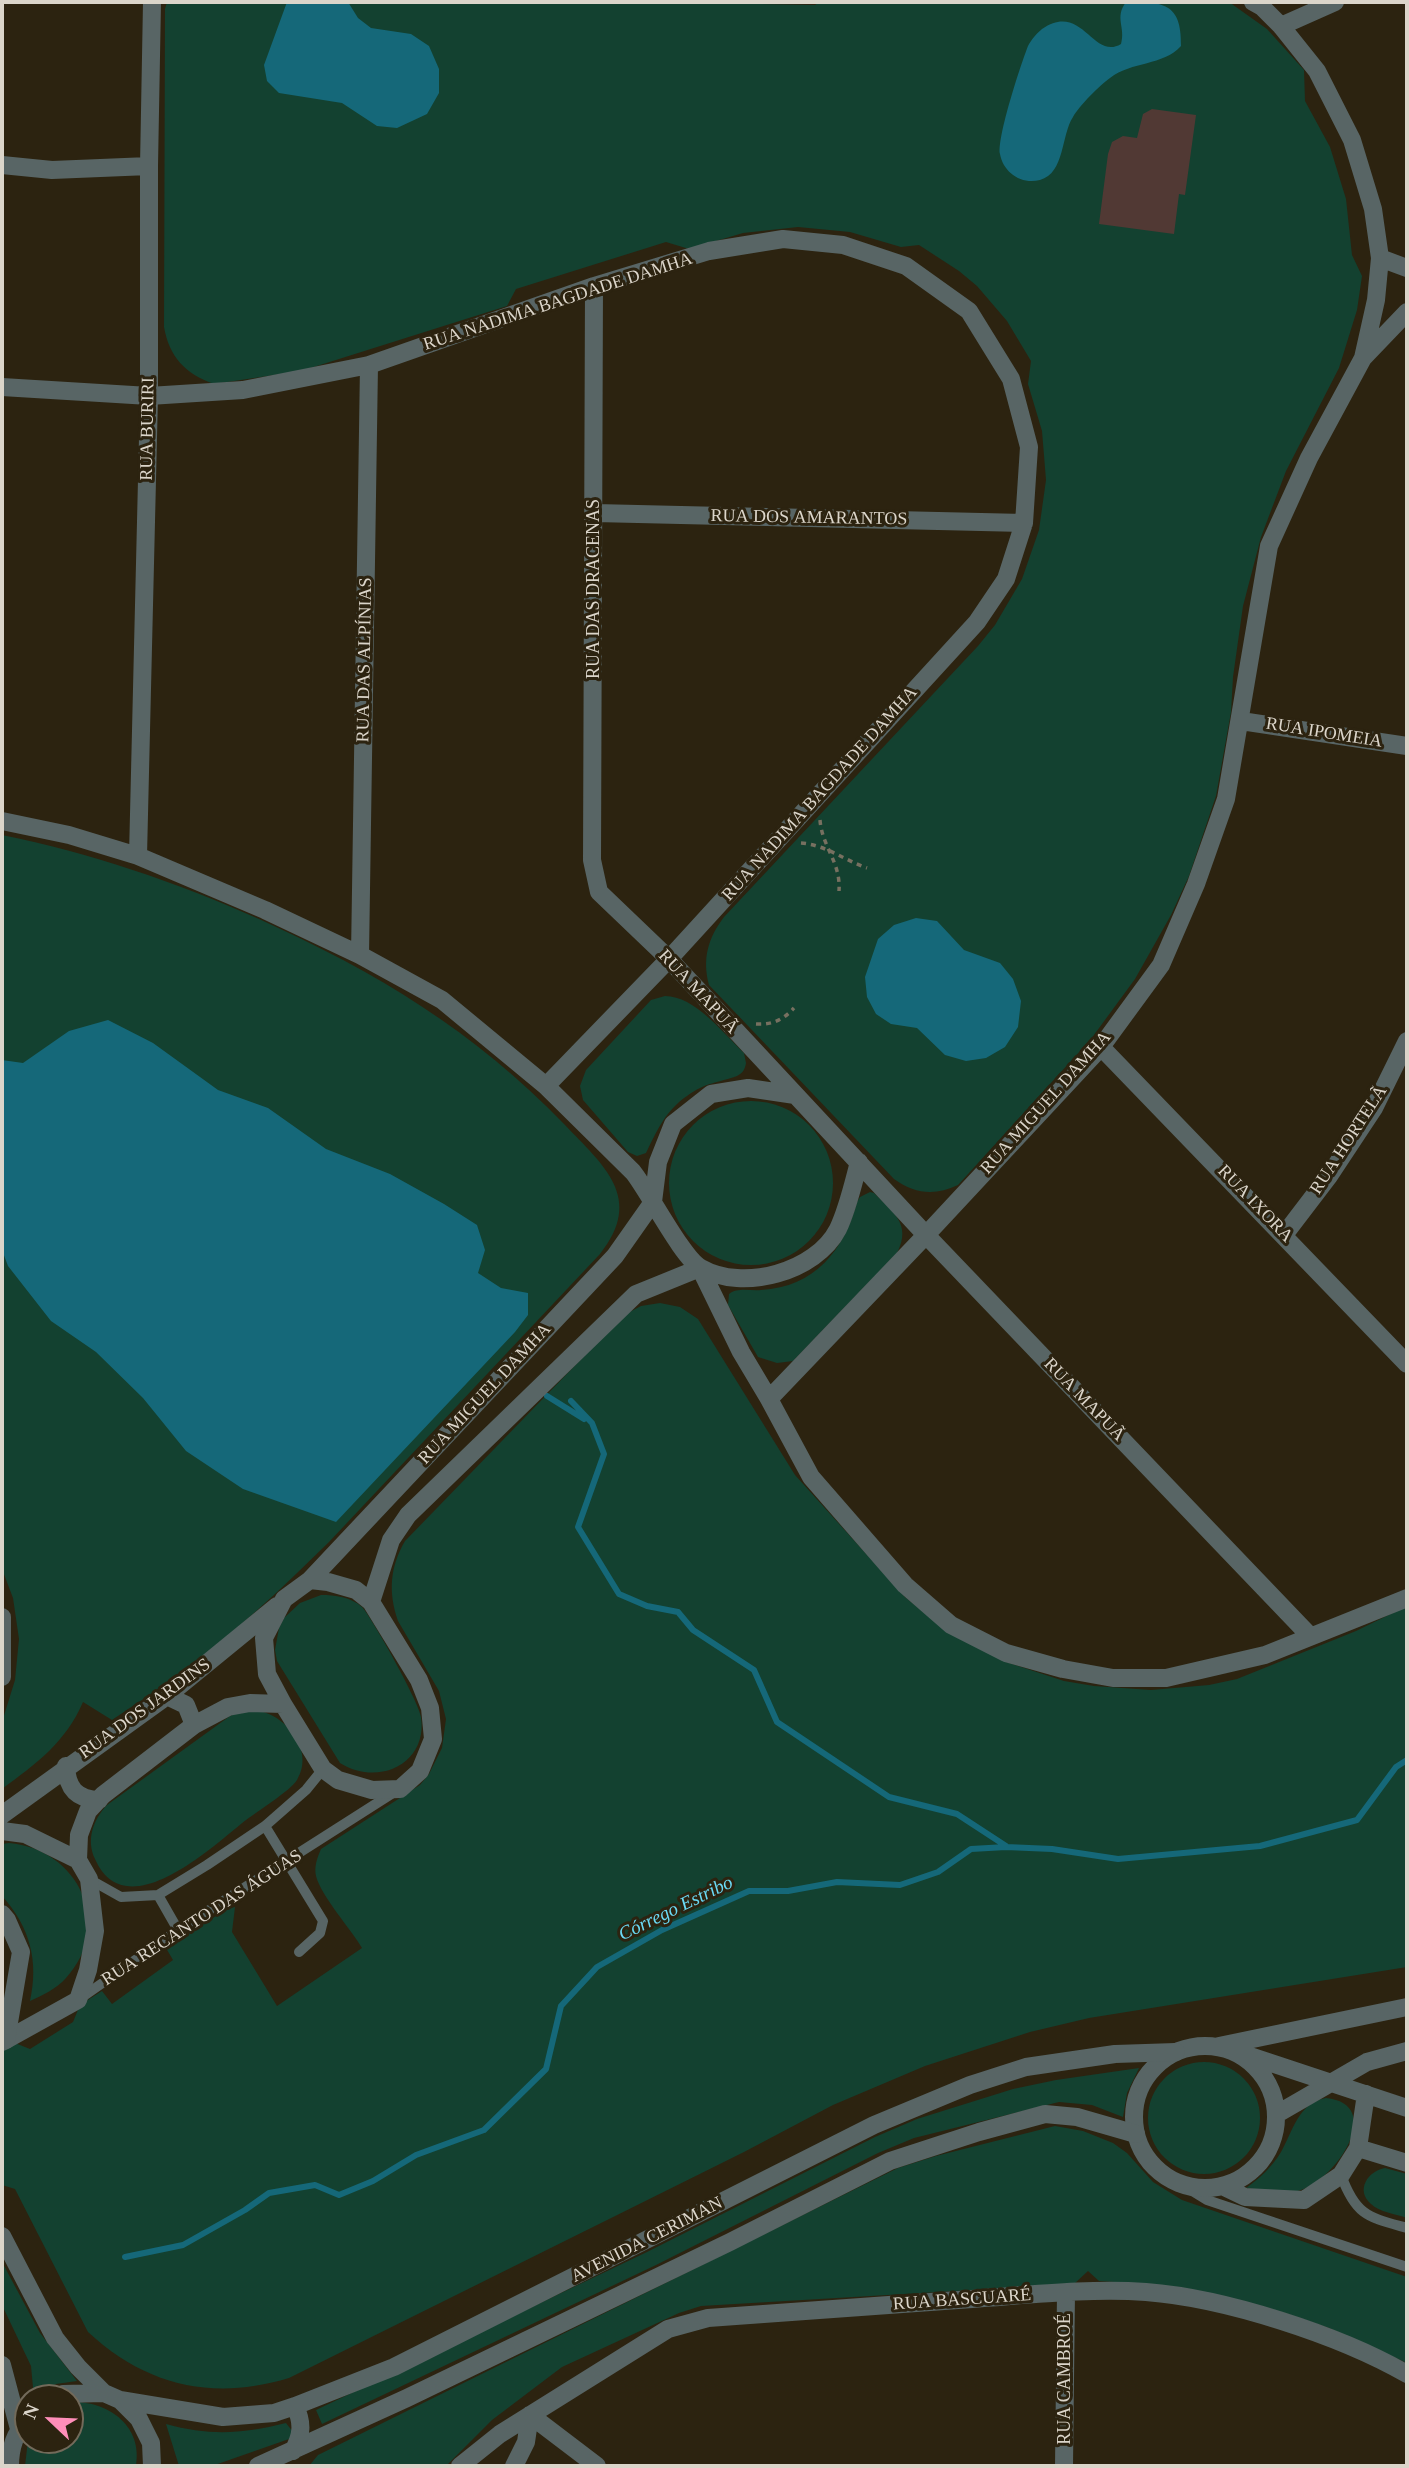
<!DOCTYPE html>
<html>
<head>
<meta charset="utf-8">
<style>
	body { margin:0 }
	#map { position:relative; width:1409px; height:2468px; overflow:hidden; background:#2c2310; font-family:"Times New Roman",serif }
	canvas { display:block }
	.frame { position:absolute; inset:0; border:4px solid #dbd5ca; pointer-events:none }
	.north { position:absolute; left:14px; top:2384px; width:70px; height:70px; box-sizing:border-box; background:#2c2310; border:2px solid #726a5a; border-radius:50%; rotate:293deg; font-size:19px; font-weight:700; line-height:28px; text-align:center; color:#dbd5ca }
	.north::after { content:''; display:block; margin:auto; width:24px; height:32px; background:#ff8eb9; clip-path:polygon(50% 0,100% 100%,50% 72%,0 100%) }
</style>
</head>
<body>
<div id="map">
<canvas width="1409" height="2468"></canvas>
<div class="frame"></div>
<div class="north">N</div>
</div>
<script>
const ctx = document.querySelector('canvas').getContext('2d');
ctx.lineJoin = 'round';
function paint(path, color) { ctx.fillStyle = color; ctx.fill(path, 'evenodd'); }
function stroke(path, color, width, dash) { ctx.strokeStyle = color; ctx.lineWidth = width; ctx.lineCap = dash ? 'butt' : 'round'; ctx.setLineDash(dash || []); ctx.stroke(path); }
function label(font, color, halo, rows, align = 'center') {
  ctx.font = font + ' "Times New Roman",serif'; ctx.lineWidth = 6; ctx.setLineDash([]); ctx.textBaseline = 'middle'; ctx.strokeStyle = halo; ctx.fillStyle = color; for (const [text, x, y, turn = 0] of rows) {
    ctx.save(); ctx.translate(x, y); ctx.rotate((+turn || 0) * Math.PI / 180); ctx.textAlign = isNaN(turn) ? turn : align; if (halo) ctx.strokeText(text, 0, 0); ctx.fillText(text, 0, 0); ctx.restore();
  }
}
paint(new Path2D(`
	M167 2H653L815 5 819 2H1229L1267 29 1304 70 1305 101 1330 147 1346 199 1352 255 1362 276 1357 310 1339 368 1286 471 1261 537 1243 606 1233 677 1231 712 1216 796 1189 876 1171 915 1135 979 1091 1039 958 1185C935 1196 915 1194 894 1179L709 985C702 959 708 938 724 917L978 646 995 625 1022 579 1039 530 1046 480 1042 431 1028 384 1031 361 1007 321 977 286 959 271 919 245 901 247 850 232 798 227 743 233 689 249 666 242 516 289 507 306 301 371 214 384C185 374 169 356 164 327L165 9Z
	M2 835C91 853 176 882 259 919 378 973 473 1030 565 1125 603 1165 645 1198 600 1254L329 1542C281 1589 233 1635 179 1674 157 1690 134 1705 112 1720L83 1702C66 1742 36 1764 2 1789V1722L15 1680 19 1639 13 1598 2 1569Z
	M665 996C695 996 723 1033 744 1053L746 1063C745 1069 743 1073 737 1076 718 1083 706 1082 687 1096 665 1111 657 1131 646 1153L637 1156 628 1152 583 1100 580 1086 586 1070 651 1000Z
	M669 1183a82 82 0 1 1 164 0a82 82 0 1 1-164 0Z
	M870 1192 874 1193C893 1212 912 1224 897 1253L793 1361 777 1363 758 1357 728 1305 729 1294C738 1287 750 1291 761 1290 815 1287 844 1250 857 1202L860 1197Z
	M660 1303 680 1307 698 1319 795 1475 905 1597 928 1616 1006 1662 1064 1681 1094 1686 1151 1690 1209 1685 1237 1679 1356 1631 1407 1606V1967L1089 2018 1030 2032 925 2066 833 2105 744 2152 289 2378C213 2401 146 2386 88 2332L15 2189 2 2185V2051L15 2043 30 2049 73 2022 80 2005 102 1991 112 2004 173 1960 166 1948 227 1909 235 1907 232 1932 277 2006 362 1948C351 1929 321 1896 316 1876 314 1867 317 1858 321 1849L420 1785 429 1774 442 1748 446 1719 439 1691 398 1621C388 1592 390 1567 405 1541L624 1315 641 1306Z
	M321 1595C335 1595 351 1597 362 1607 371 1616 420 1704 421 1717 428 1764 378 1787 340 1763L277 1661 275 1650 279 1628 284 1618 300 1603Z
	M260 1711C287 1717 315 1751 297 1780 290 1791 258 1811 246 1820 213 1846 126 1929 95 1859 86 1840 93 1820 107 1805L230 1716 240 1712Z
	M9 1843C78 1849 115 1925 66 1978 56 1989 43 1995 30 2001 39 1961 30 1927 2 1896V1844Z
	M1148 2118a56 56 0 1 1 112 0a56 56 0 1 1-112 0Z
	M1139 2068 1127 2093 1123 2117 1092 2105 1059 2102 914 2138 878 2153 656 2265 322 2424 316 2410 647 2252 875 2137 917 2119 1013 2089 1056 2080Z
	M1326 2098C1385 2104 1338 2178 1301 2190 1283 2196 1264 2190 1246 2188 1260 2178 1272 2167 1281 2152 1293 2131 1298 2103 1326 2098Z
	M1055 2126 1083 2131 1113 2143 1127 2153 1153 2182 1182 2200 1407 2277V2363L1329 2328 1285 2313 1239 2300 1146 2284 1099 2281 1088 2271 1074 2284 701 2306 679 2313 562 2367 492 2420 446 2466H309L318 2455 898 2168 936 2156Z
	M1385 2168 1407 2174V2218C1396 2214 1379 2212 1371 2204 1355 2190 1368 2171 1385 2168Z
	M2 2262 40 2333 77 2381 56 2384 34 2398 31 2366 2 2305Z
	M74 2402C110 2402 143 2427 136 2466H25L28 2440H70V2403Z
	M286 2423 293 2432 289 2439 212 2466H179L166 2424C210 2436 242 2434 286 2423Z`), '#134130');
paint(new Path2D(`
	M287 2H348L358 18 371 28 411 34 429 46 439 69V93L427 114 397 128 377 126 342 103 279 93 267 81 264 65Z
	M1126 2C1162 2 1182 2 1181 46 1163 66 1132 61 1110 78 1100 85 1079 106 1073 117 1061 135 1065 173 1040 180 1021 185 1003 172 1000 154 997 137 1021 64 1028 46 1031 40 1037 33 1042 29 1082 1 1093 61 1121 44 1126 27 1114 18 1126 2Z
	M916 918 937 921 964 950 1000 963 1013 979 1021 1001 1018 1027 1005 1047 986 1058 966 1061 945 1055 917 1028 891 1024 876 1014 867 997 865 977 878 939 894 925Z
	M108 1020 153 1043 218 1090 268 1108 326 1149 390 1174 444 1204 477 1225 485 1250 478 1273 501 1288 528 1293V1315L515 1332 336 1522 243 1489 186 1451 143 1398 96 1352 51 1321 8 1266 2 1250V1060L23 1063 69 1031Z`), '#156879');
stroke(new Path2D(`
	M547 1396 584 1419
	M571 1401 592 1423 604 1454 578 1527 619 1594 647 1606 678 1612 693 1630 754 1670 777 1722 889 1797 957 1814 1006 1846
	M125 2257 183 2245 245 2210 269 2193 315 2185 339 2195 373 2181 416 2155 484 2130 546 2069 561 2006 597 1967 662 1930 749 1891H788L837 1882 900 1885 938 1872 971 1849 1006 1847 1052 1849 1118 1859 1260 1846 1357 1820 1396 1767 1407 1760`), '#156879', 6);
paint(new Path2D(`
	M1152 109 1196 115 1185 195 1179 194 1174 234 1099 224 1108 154 1112 142 1123 136 1137 138 1143 114Z`), '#513934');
stroke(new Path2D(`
	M820 820C822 847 841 862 839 891
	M801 843C826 845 844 860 867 868
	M756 1024C772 1025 783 1020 794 1008`), '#777060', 3.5, [5, 5]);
stroke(new Path2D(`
	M265 1826 323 1921 320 1933 299 1952
	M89 1879 121 1897 158 1895 207 1865 265 1826 306 1790 323 1769
	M158 1895 178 1930
	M81 1998 178 1930 396 1791
	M1341 2175C1356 2216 1368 2217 1407 2228
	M1181 2184 1207 2200 1407 2267`), '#586565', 10);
stroke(new Path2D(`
	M1281 26 1335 2
	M2 165 52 170 149 166
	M1380 258 1407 268
	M594 286 592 860 599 892 669 959 926 1235 1310 1636
	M1363 358 1407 312
	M2 387 149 396 243 390 369 365 594 286 709 251 783 239 843 245 906 266 969 311 1011 379 1029 447 1024 523 1006 579 977 622 669 959 546 1086
	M595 513 1024 523
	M1241 721 1407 746
	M2 821 69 835 138 856 265 910 360 955 442 1000 546 1086 633 1172C649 1192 683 1259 701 1268 743 1292 816 1272 838 1229 848 1208 853 1184 859 1162
	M138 856 149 396V166L152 2
	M360 955 369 365
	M1101 1047 1407 1364
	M1284 1235 1329 1176 1374 1108 1407 1041
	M700 1268 741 1352 769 1399 811 1477 905 1585 951 1625 1006 1653 1063 1669 1113 1678H1166L1265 1655 1407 1598
	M769 1399 926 1235 1101 1047 1161 965 1196 884 1226 799 1269 546 1309 458 1363 358 1376 300 1380 258 1373 209 1352 140 1317 71 1281 26 1262 7 1253 2
	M310 1580 615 1256 653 1202 658 1162 673 1124 711 1094 748 1088 795 1095
	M310 1580 328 1582 356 1590 371 1602 419 1680 430 1708 433 1739 420 1771 400 1789 372 1790 338 1780 323 1769 283 1704 267 1674 264 1638 284 1599Z
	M371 1602 391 1540 408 1515 636 1294 700 1268
	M2 1617V1677
	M167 1696 186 1705 194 1725
	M66 1766C67 1788 76 1799 99 1800
	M2 1815 167 1696 277 1606
	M2 1831 25 1834 78 1860
	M6 2040 78 2000 88 1970 95 1931 89 1879 78 1860 79 1835 88 1811 103 1795 194 1725 228 1707 250 1703 283 1704
	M1219 2046 1407 2007
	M1134 2117a71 71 0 1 1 142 0a71 71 0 1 1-142 0Z
	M1247 2055 1407 2108
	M1277 2114 1367 2062 1407 2051
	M1358 2148 1407 2163
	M1222 2186 1245 2197 1304 2200 1341 2175 1358 2148 1366 2094
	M530 2415 597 2466
	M460 2466 500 2434 668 2329 708 2318C796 2312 884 2306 972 2299 1029 2295 1089 2288 1146 2292 1225 2298 1339 2335 1407 2374
	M514 2466 526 2442 530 2415
	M1064 2466 1066 2293`), '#586565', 18);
stroke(new Path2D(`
	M2 1914 7 1920 21 1952 6 2040 2 2042
	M2 2236 55 2338 78 2367 104 2393
	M2 2365 19 2429
	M55 2398 63 2394 104 2393 120 2400 139 2419 151 2443 152 2466
	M120 2400 223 2417 274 2413 295 2406 394 2367 874 2125 970 2085 1026 2067 1115 2054 1176 2052
	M293 2451C302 2435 303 2423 295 2406
	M10 2466C10 2449 14 2434 26 2422
	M258 2466 407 2398 730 2242 890 2161 979 2132 1045 2114 1077 2117 1136 2134`), '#586565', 18);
label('18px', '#dbd5ca', '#2c2310', [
	["RUA NADIMA BAGDADE DAMHA",558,302,-18],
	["RUA BURIRI",148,429,-89],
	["RUA DOS AMARANTOS",809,518,1],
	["RUA DAS DRACENAS",594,589,-90],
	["RUA DAS ALPÍNIAS",365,660,-89],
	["RUA IPOMEIA",1324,733,9],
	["RUA NADIMA BAGDADE DAMHA",820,794,-48],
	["RUA MAPUÃ",698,992,47],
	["RUA MIGUEL DAMHA",1046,1103,-48],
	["RUA HORTELÃ",1349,1140,-57],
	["RUA IXORA",1255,1204,46],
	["RUA MIGUEL DAMHA",485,1394,-47],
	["RUA MAPUÃ",1084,1400,46],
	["RUA DOS JARDINS",145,1709,-36],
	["RUA RECANTO DAS ÁGUAS",202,1918,-33],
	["AVENIDA CERIMAN",647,2240,-27],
	["RUA BASCUARÉ",962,2300,-4],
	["RUA CAMBROÉ",1065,2379,-90]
]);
label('italic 19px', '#6adaf5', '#2c2310', [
	["Córrego Estribo",676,1909,-26]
]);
</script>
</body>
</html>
